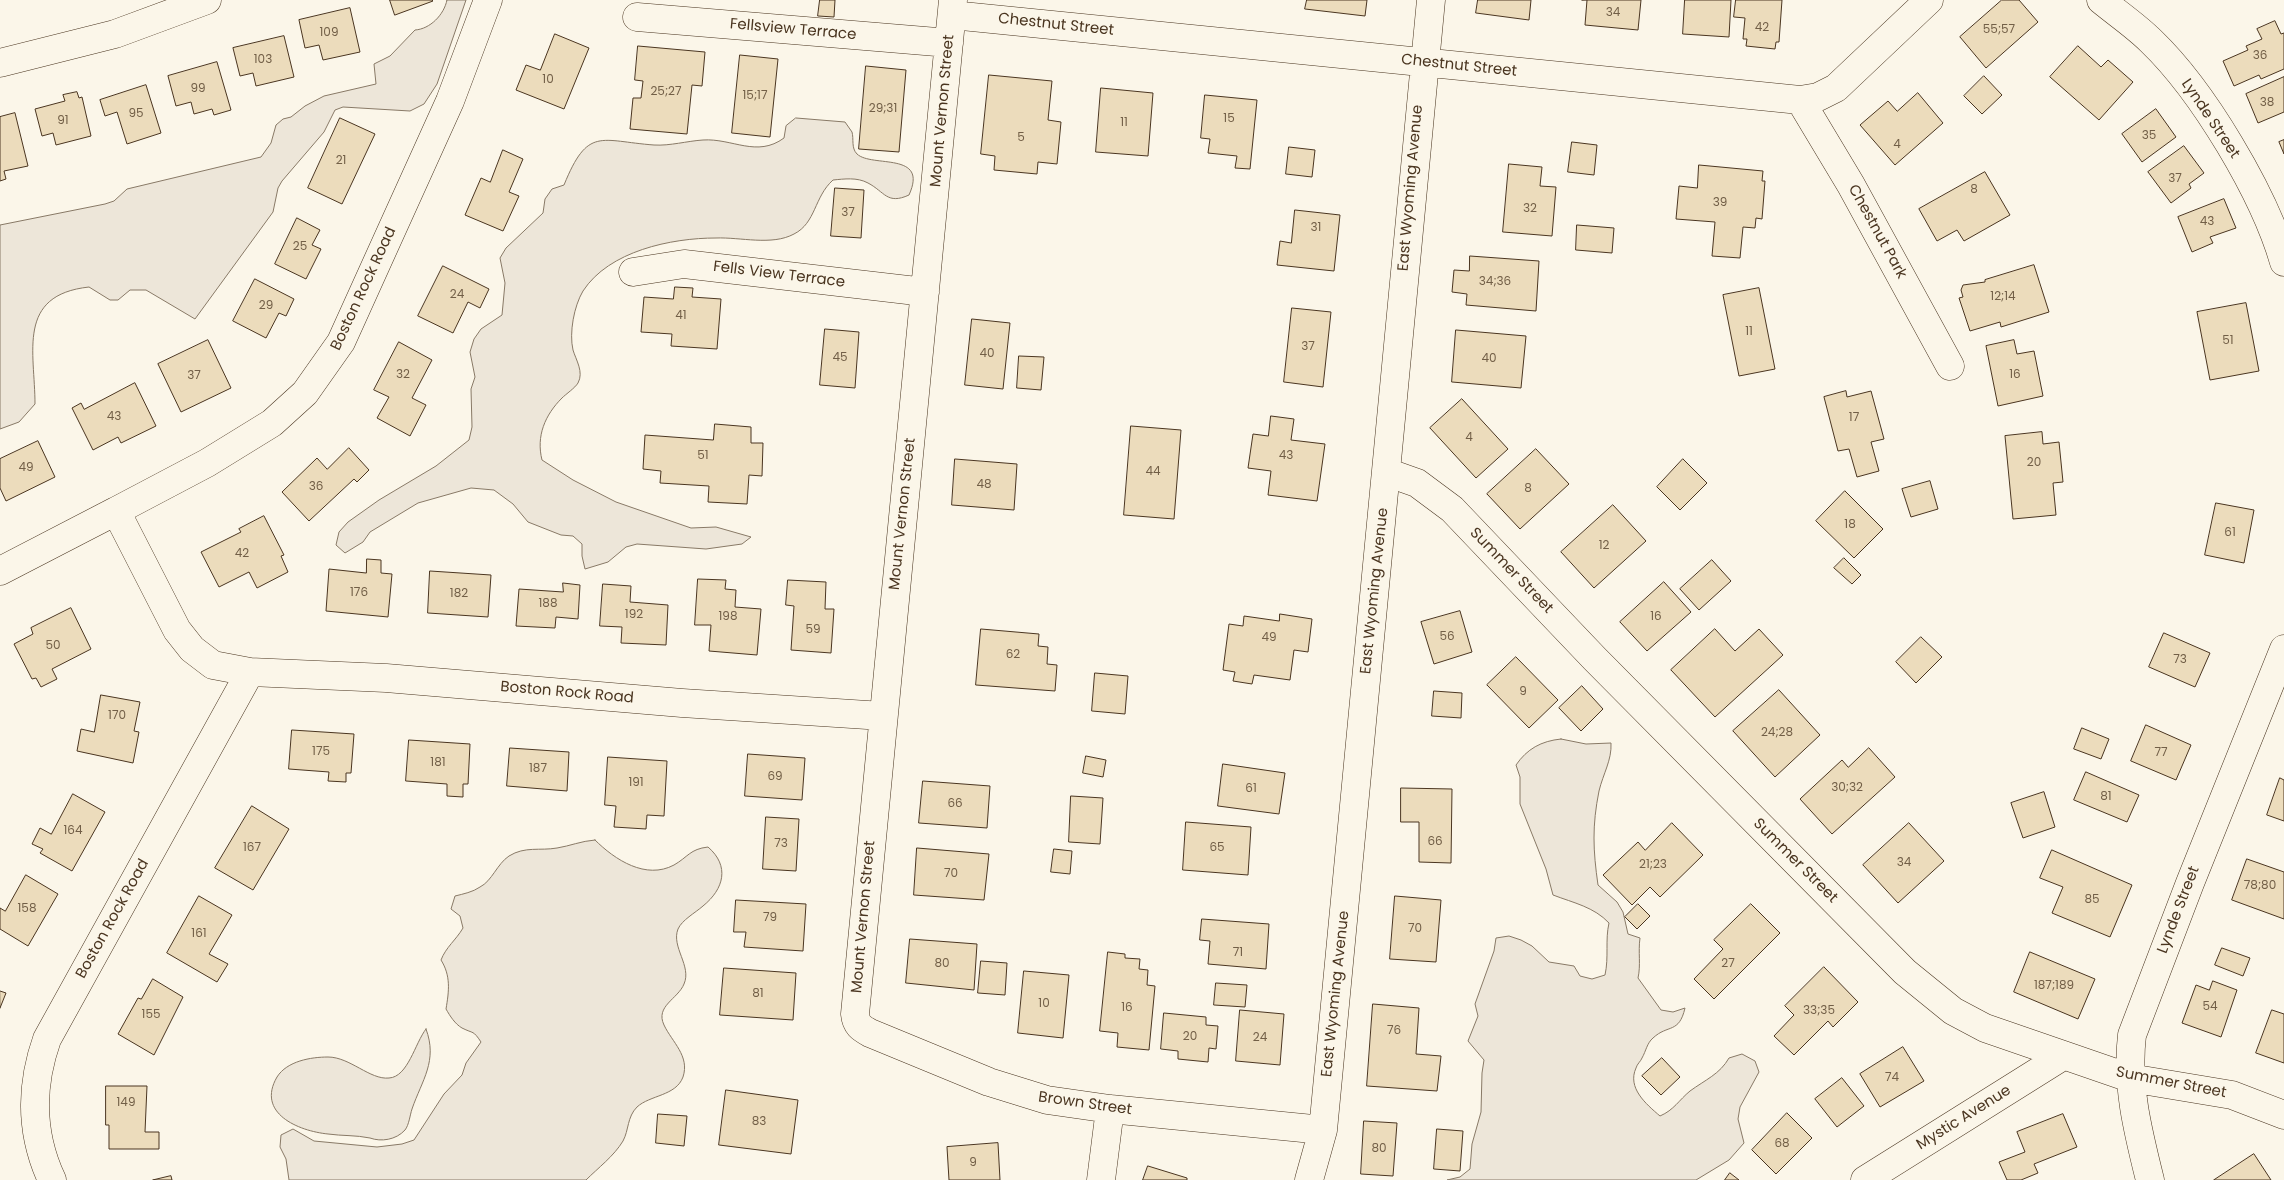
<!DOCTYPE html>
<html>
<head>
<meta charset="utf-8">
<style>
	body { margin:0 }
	canvas { display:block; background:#fbf6e9 }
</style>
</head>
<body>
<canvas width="2284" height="1180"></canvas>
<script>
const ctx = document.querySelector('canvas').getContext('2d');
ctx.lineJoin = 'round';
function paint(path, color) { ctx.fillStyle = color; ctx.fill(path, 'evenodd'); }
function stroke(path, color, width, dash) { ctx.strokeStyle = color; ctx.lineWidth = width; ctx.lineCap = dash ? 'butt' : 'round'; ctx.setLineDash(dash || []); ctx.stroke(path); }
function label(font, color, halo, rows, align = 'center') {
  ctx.font = font + ' Poppins,sans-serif'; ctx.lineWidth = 4; ctx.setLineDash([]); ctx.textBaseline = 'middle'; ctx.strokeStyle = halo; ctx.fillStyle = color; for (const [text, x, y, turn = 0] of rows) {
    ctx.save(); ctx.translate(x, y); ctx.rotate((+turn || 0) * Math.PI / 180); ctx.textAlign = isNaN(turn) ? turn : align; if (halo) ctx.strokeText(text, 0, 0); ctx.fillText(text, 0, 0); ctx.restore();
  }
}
const green = new Path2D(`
	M447 0H466L437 84 424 104 410 111 343 107 335 110 324 132 282 181 278 188 273 212 195 319 146 290H130L118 300H110L89 287C16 295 35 352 35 404L19 422 0 429V225L105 204 114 201 127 189 261 157 271 143 276 125 283 119 291 117 305 106 324 96 376 84 374 64 390 56 415 30C430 29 444 15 447 0Z
	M796 118 845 122C847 125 850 129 852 132 854 139 851 148 857 154 872 168 929 151 909 195 887 205 885 192 868 183 857 177 844 179 833 180 814 197 816 223 794 234 772 246 740 237 716 238 671 238 609 251 583 291 574 306 569 333 573 350 576 360 584 372 578 383 575 388 566 394 562 398 545 415 536 436 542 460L573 480 616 502 691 528 716 527 751 537 742 544 706 549 637 544 626 547 608 562 585 569 582 556V544L573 536 561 535 528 522 513 504 494 490 471 488 418 503 370 532 363 542 345 553 336 545 339 532 348 522 379 500 436 466 469 440 472 427 471 389 475 377 470 352 474 339 481 329 502 315 505 283 500 258 506 248 543 213 545 199 552 189 564 185C588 126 600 141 654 145 670 146 687 141 703 140 732 138 757 158 784 138L786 126Z
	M1561 739 1586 744 1611 743C1612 760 1603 774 1599 791 1592 826 1593 850 1598 885L1617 902 1623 912 1628 934 1640 938C1638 952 1641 965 1638 978L1661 1010 1673 1012 1685 1008C1679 1034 1668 1024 1653 1038 1647 1043 1646 1051 1642 1058 1641 1061 1637 1064 1636 1068 1627 1088 1646 1104 1660 1116 1674 1110 1679 1100 1690 1091 1705 1080 1720 1074 1729 1058L1742 1054 1755 1061 1759 1072 1740 1107 1738 1119 1744 1143 1729 1160 1696 1180H1447L1460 1177 1470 1169 1472 1144 1481 1112 1482 1073 1484 1060 1468 1041 1478 1016 1475 1004 1494 951 1496 938 1509 936 1521 940 1532 946 1549 962 1574 966 1580 976 1592 979 1605 975C1609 957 1605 940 1609 923 1594 907 1574 903 1553 895L1546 869 1520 804V777L1516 765C1527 749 1541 741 1561 739Z
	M595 840C615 860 646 880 674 865 688 857 690 849 708 847 730 866 724 889 703 906 695 913 682 920 678 929 671 947 692 966 684 984 678 999 655 1006 664 1025 672 1042 690 1056 683 1077 676 1096 650 1095 637 1107 627 1117 629 1130 623 1141 614 1156 598 1168 586 1180H289L286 1159 280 1147 281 1135 293 1129 314 1141 377 1147 402 1144 414 1140 444 1094 462 1075 466 1063 481 1042C473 1030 474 1034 462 1028 455 1024 450 1016 446 1009 449 991 451 976 441 960 446 947 456 940 463 928L460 916 451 909 455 896C463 894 473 892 480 887 492 881 497 864 509 856 525 846 540 851 557 848 570 846 581 841 595 840Z
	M426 1029C438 1061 422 1080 412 1109 410 1115 409 1125 405 1130 396 1140 381 1142 370 1138 356 1135 342 1136 328 1134 298 1131 256 1113 277 1077 287 1061 311 1057 328 1057 350 1057 370 1080 389 1078 408 1077 415 1043 426 1029Z`);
paint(green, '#ede6d9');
stroke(green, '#887966', 1);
const building = new Path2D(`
	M390 0H432L433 1 395 15Z
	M820 0H835L834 17 818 16Z
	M1307 0H1367L1365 16 1305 9Z
	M1478 0H1531L1529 20 1476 13Z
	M1582 0H1641L1638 30 1585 25 1587 0Z
	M1685 0H1731L1729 37 1683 34Z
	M1736 0H1782L1779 42H1776L1775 49 1746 46 1747 39H1743L1745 18 1734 17Z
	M2002 0H2019L2038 22 1986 68 1960 37Z
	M350 8 360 52 323 60 319 45 305 48 299 20Z
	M2275 21 2281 34 2284 33V69L2261 79 2259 75 2234 86 2223 61 2248 50 2246 46 2262 39 2257 29Z
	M555 34 589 48 564 109 516 90 526 65 540 70Z
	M284 36 294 77 256 86 253 73 240 76 233 48Z
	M638 46 705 52 702 86 692 85 687 134 630 129 633 98H641L643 81 635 80Z
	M2078 46 2101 67 2108 60 2133 82 2099 120 2050 77Z
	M740 55 778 59 770 137 732 133Z
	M217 62 231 110 214 115 212 109 194 114 191 102 176 106 168 76Z
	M866 66 906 70 899 152 859 149Z
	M989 75 1052 81 1048 120 1061 122 1057 164 1038 162 1037 174 994 170 995 156 981 154Z
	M1984 76 2002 95 1982 114 1964 96Z
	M2284 77V112L2258 123 2246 94Z
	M146 85 161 133 127 144 117 112 105 116 100 100Z
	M1101 88 1153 93 1148 156 1096 152Z
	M77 92 79 98 82 97 91 136 56 145 53 133 42 136 35 109 65 101 63 95Z
	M1918 93 1943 123 1895 165 1860 125 1888 101 1897 111Z
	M1205 95 1257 100 1250 169 1235 168 1237 156 1208 153 1210 139 1201 138Z
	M2156 109 2176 137 2142 162 2122 134Z
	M15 113 28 166 4 171 6 179 0 181V117Z
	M340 118 375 134 342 204 308 188Z
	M2284 140V154L2279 142Z
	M1572 142 1597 145 1594 175 1568 172Z
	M2184 146 2204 173 2189 184 2191 188 2171 203 2148 172Z
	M1289 147 1315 150 1312 177 1286 174Z
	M503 150 523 159 509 192 519 196 503 231 465 215 481 178 490 182Z
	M1509 164 1542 167 1540 186 1556 187 1552 236 1503 232Z
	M1699 165 1763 171 1762 181H1765L1762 219 1756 218 1755 228 1743 227 1740 258 1712 256 1715 222 1676 219 1679 186 1697 188Z
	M1985 172 2010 215 1964 241 1957 230 1937 241 1919 209Z
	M835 188 864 190 861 238 831 236Z
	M2224 199 2236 228 2210 237 2213 243 2192 252 2178 217Z
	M1295 210 1340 215 1334 271 1277 265 1280 241 1291 243Z
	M297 218 320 230 312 245 321 249 306 279 275 264Z
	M1577 225 1614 228 1612 253 1576 250Z
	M1470 256 1539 261 1536 311 1466 305 1467 294 1452 292 1454 270 1469 271Z
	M2034 265 2049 312 2001 327 2000 322 1970 331 1959 298 1963 297 1961 290 1963 285 1985 282V280Z
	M443 266 489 289 480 308 468 302 453 333 418 316Z
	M255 279 294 299 286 316 279 313 266 338 233 321Z
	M675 287 693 288 692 297 721 299 717 349 671 346 672 334 641 332 644 297 673 299Z
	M1759 288 1775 369 1739 376 1723 295Z
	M2246 303 2259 371 2210 380 2197 312Z
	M1292 308 1331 312 1323 387 1284 382Z
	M972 319 1010 323 1003 389 965 385Z
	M825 329 859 332 855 388 820 385Z
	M1456 330 1526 336 1521 388 1452 382Z
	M208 340 231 388 181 412 158 364Z
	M2014 340 2017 354 2034 351 2043 396 1998 406 1986 346Z
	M399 342 432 360 412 398 426 405 410 436 377 418 389 397 374 390Z
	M1019 356 1044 357 1041 390 1017 388Z
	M135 383 156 426 121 443 118 437 93 450 72 408 81 403 84 409Z
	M1846 391 1847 397 1871 391 1884 439 1871 442 1879 471 1857 477 1849 449 1838 451 1824 397Z
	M1462 399 1508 449 1476 478 1430 428Z
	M1271 416 1294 419 1291 440 1325 444 1317 501 1268 495 1271 471 1248 468 1253 434 1268 436Z
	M715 424 751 427V443H763L762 476 749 475 747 504 708 502 709 486 660 483 661 471 643 469 645 435 713 440Z
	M1131 426 1181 430 1174 519 1124 515Z
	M2042 432 2043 444 2059 442 2063 482 2053 483 2056 515 2013 519 2005 436Z
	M38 441 55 477 6 501 0 488V459Z
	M349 448 369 470 357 482 354 479 309 521 282 492 317 458 327 469Z
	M1536 449 1569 484 1520 529 1487 494Z
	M955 459 1017 464 1014 510 952 505Z
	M1683 459 1707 483 1680 510 1657 487Z
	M1930 481 1938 509 1911 517 1902 489Z
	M1845 491 1883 529 1854 558 1816 521Z
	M2216 503 2254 510 2244 563 2205 555Z
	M1613 505 1646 541 1594 588 1561 552Z
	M264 516 284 555 281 556 288 572 257 588 249 572 219 587 201 552 241 532 239 529Z
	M1844 558 1861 575 1852 584 1834 568Z
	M367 559 381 560V573L392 574 388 617 326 611 329 569 366 573Z
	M1712 560 1731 581 1699 610 1680 589Z
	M430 571 491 575 488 617 428 613Z
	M698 579 726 580 725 589 736 590 735 607 761 609 757 655 709 651 711 625H695Z
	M788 580 826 582 825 609H834L831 653 791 650 794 606 786 605Z
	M1664 582 1691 612 1647 651 1620 622Z
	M563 583 580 585 578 619 556 617 555 628 516 626 519 589 563 592Z
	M603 584 631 586 630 602 668 605 666 645 621 643 622 627 600 626Z
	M71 608 91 649 52 669 57 679 41 687 36 678 32 679 14 644 33 634 31 628Z
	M1460 611 1472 652 1434 664 1421 622Z
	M1280 614 1312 619 1308 652 1294 650 1290 680 1254 675 1252 684 1233 681 1235 672 1223 670 1229 624 1243 626 1244 616 1279 621Z
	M981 629 1039 634 1038 646 1048 647 1047 664 1057 665 1055 691 976 685Z
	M1715 629 1735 651 1759 629 1783 655 1715 717 1671 670Z
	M2164 633 2210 653 2195 687 2149 667Z
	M1921 637 1942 657 1916 683 1896 662Z
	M1516 657 1558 700 1529 728 1487 685Z
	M1095 673 1128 676 1125 714 1092 711Z
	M1582 686 1603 709 1581 731 1559 708Z
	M1779 690 1820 735 1775 777 1733 731Z
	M1434 691 1462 693 1461 718 1432 716Z
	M101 695 140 702 134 731 139 732 133 763 77 751 81 729 94 732Z
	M2146 725 2191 745 2176 780 2131 761Z
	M2082 728 2109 739 2101 759 2074 749Z
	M292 730 354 734 351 773H346V782L328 781 329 772 289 769Z
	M409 740 470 744 468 784H463V797L447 796V784L406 781Z
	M510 748 569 752 567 791 507 786Z
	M1869 748 1895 777 1832 834 1800 799 1842 760 1848 767Z
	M748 754 805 758 802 800 745 796Z
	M1086 756 1106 760 1103 777 1083 773Z
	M608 757 667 761 664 816 647 815 646 829 614 827 616 806 605 805Z
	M1223 764 1285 773 1279 814 1218 806Z
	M2086 772 2139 795 2127 822 2074 800Z
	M2280 778 2284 780V821L2267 815Z
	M923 781 990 786 987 828 919 823Z
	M1401 788 1452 789 1451 863 1419 862V822H1401Z
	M2044 792 2055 827 2023 838 2011 803Z
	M73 794 105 812 72 871 40 853 43 849 32 844 40 828 51 834Z
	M1071 796 1103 798 1100 844 1069 842Z
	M252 806 289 829 253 890 215 868Z
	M766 817 799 819 796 871 763 869Z
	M1186 822 1251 827 1248 875 1183 870Z
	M1672 823 1703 855 1660 897 1650 887 1632 905 1603 875 1638 842 1645 850Z
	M1909 823 1944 861 1898 903 1863 865Z
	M917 848 989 854 984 900 914 895Z
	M1054 849 1072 851 1070 874 1051 872Z
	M2052 850 2132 885 2110 937 2052 913 2063 887 2040 878Z
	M2247 859 2284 872V919L2232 900Z
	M26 875 58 894 28 946 0 929V908L5 911Z
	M199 896 232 915 209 954 228 964 217 982 167 953Z
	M1395 896 1441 900 1436 962 1390 959Z
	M736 900 806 904 803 951 744 947 746 932H734Z
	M1638 904 1650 916 1637 929 1625 917Z
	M1751 904 1780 933 1714 999 1694 979 1723 949 1714 940Z
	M1202 919 1269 924 1266 969 1208 964 1210 941 1200 940Z
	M910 939 977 944 974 990 906 983Z
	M2222 948 2250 958 2243 976 2215 965Z
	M1108 952 1125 954V958L1140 959 1139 969 1148 970 1147 985 1155 986 1149 1050 1117 1047 1118 1033 1100 1031Z
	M2030 952 2095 979 2078 1019 2014 992Z
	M981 961 1007 963 1005 995 978 993Z
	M1824 967 1858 1002 1833 1027 1828 1021 1794 1055 1774 1036 1794 1015 1785 1006Z
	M724 968 796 973 793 1020 720 1015Z
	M1024 971 1069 975 1063 1038 1018 1033Z
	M153 979 183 997 154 1055 118 1034 138 998 141 999Z
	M2213 981 2237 990 2221 1037 2182 1023 2196 985 2209 990Z
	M1216 983 1247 985 1245 1007 1214 1005Z
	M0 991 6 993 0 1008Z
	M1373 1004 1419 1008 1416 1054 1441 1056 1437 1091 1367 1086Z
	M1240 1010 1284 1014 1280 1065 1236 1061Z
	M2272 1010 2284 1014V1063L2256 1053Z
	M1164 1013 1206 1017V1025L1218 1026 1216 1049 1209 1048 1208 1062 1178 1059V1051L1161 1049Z
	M1903 1047 1924 1081 1880 1107 1860 1074Z
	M1662 1058 1680 1077 1661 1095 1642 1076Z
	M1842 1078 1864 1106 1837 1127 1815 1099Z
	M106 1086H147L145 1132H159V1149H109V1125H106Z
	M726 1090 798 1100 791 1154 719 1145Z
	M1787 1113 1812 1138 1776 1174 1752 1150Z
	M658 1114 687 1116 684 1146 656 1143Z
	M2063 1114 2077 1147 2034 1164 2038 1173 2021 1180H2007L1999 1162 2025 1152 2017 1132Z
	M1364 1121 1397 1123 1393 1176 1361 1174Z
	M1437 1129 1463 1131 1460 1171 1434 1169Z
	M998 1143 1000 1180H949L947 1147Z
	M2254 1154 2271 1180H2214Z
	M1148 1166 1187 1178V1180H1143Z
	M1730 1173 1739 1180H1725Z
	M171 1176 172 1180H153Z`);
paint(building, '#ecdcbc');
stroke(building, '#4a3520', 1);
const minor = new Path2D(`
	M953 0 855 1014C856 1025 861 1028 870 1033L989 1082 1047 1100 1110 1109 1323 1130
	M2101 0C2118 14 2136 26 2151 41 2203 91 2264 193 2284 262
	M952 15 1800 100 1818 97 1836 88 1929 0
	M637 17 949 43
	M0 63 115 34 207 0
	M1800 100 1851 185 1950 366
	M633 272 684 264 925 292
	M1386 472 1417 483 1452 509 1595 659 1905 972 1953 1011 1985 1028 2130 1078 2232 1095 2284 1115
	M116 511 207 463 272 423 305 393 341 342 450 101 488 0
	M0 571 116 511 177 630 192 649 213 665 250 672 386 678 682 703 883 716
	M52 1180C30 1133 30 1087 47 1039L250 672
	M1101 1180 1110 1109
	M1309 1180 1323 1130 1431 0
	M1865 1180 2063 1056
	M2150 1180C2138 1132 2126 1085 2132 1035L2190 883 2284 649`);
stroke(minor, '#4a3520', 29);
stroke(minor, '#fbf6e9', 28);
label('12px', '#725f47', null, [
	["34",1613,13],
	["42",1762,28],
	["55;57",1999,30],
	["109",329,33],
	["36",2260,56],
	["103",263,60],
	["10",548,80],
	["99",198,89],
	["25;27",666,92],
	["15;17",755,96],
	["38",2267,103],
	["29;31",883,109],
	["95",136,114],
	["15",1229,119],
	["91",63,121],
	["11",1124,123],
	["35",2149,136],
	["5",1021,138],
	["4",1897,145],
	["21",341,161],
	["37",2175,179],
	["8",1974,190],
	["39",1720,203],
	["32",1530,209],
	["37",848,213],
	["43",2207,222],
	["31",1316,228],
	["25",300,247],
	["34;36",1495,282],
	["24",457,295],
	["12;14",2003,297],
	["29",266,306],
	["41",681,316],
	["11",1749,332],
	["51",2228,341],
	["37",1308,347],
	["40",987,354],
	["45",840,358],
	["40",1489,359],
	["32",403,375],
	["16",2015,375],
	["37",194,376],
	["43",114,417],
	["17",1854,418],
	["4",1469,438],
	["51",703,456],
	["43",1286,456],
	["20",2034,463],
	["49",26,468],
	["44",1153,472],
	["48",984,485],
	["36",316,487],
	["8",1528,489],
	["18",1850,525],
	["61",2230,533],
	["12",1604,546],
	["42",242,554],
	["176",359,593],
	["182",459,594],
	["188",548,604],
	["192",634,615],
	["198",728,617],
	["16",1656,617],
	["59",813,630],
	["56",1447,637],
	["49",1269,638],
	["50",53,646],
	["62",1013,655],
	["73",2180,660],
	["9",1523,692],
	["170",117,716],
	["24;28",1777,733],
	["175",321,752],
	["77",2161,753],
	["181",438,763],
	["187",538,769],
	["69",775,777],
	["191",636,783],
	["30;32",1847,788],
	["61",1251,789],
	["81",2106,797],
	["66",955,804],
	["164",73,831],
	["66",1435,842],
	["73",781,844],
	["167",252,848],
	["65",1217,848],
	["34",1904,863],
	["21;23",1653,865],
	["70",951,874],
	["78;80",2260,886],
	["85",2092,900],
	["158",27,909],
	["79",770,918],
	["70",1415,929],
	["161",199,934],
	["71",1238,953],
	["80",942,964],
	["27",1728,964],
	["187;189",2054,986],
	["81",758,994],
	["10",1044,1004],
	["54",2210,1007],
	["16",1127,1008],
	["33;35",1819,1011],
	["155",151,1015],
	["76",1394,1031],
	["20",1190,1037],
	["24",1260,1038],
	["74",1892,1078],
	["149",126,1103],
	["83",759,1122],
	["68",1782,1144],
	["80",1379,1149],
	["9",973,1163]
]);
label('15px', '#4a3520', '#fbf6e9', [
	["Chestnut Street",1056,25,6],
	["Fellsview Terrace",793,30,5],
	["Chestnut Street",1459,66,6],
	["Mount Vernon Street",943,111,-85],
	["Lynde Street",2210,119,56],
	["East Wyoming Avenue",1411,188,-85],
	["Chestnut Park",1877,232,61],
	["Fells View Terrace",779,275,7],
	["Boston Rock Road",364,289,-65],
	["Mount Vernon Street",903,514,-84],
	["Summer Street",1511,571,46],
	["East Wyoming Avenue",1375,591,-84],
	["Boston Rock Road",567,693,5],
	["Summer Street",1795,861,45],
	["Lynde Street",2179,910,-69],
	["Mount Vernon Street",864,917,-85],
	["Boston Rock Road",113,919,-61],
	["East Wyoming Avenue",1336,994,-84],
	["Summer Street",2171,1083,11],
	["Brown Street",1085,1104,8],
	["Mystic Avenue",1964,1118,-32]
]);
</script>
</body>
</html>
